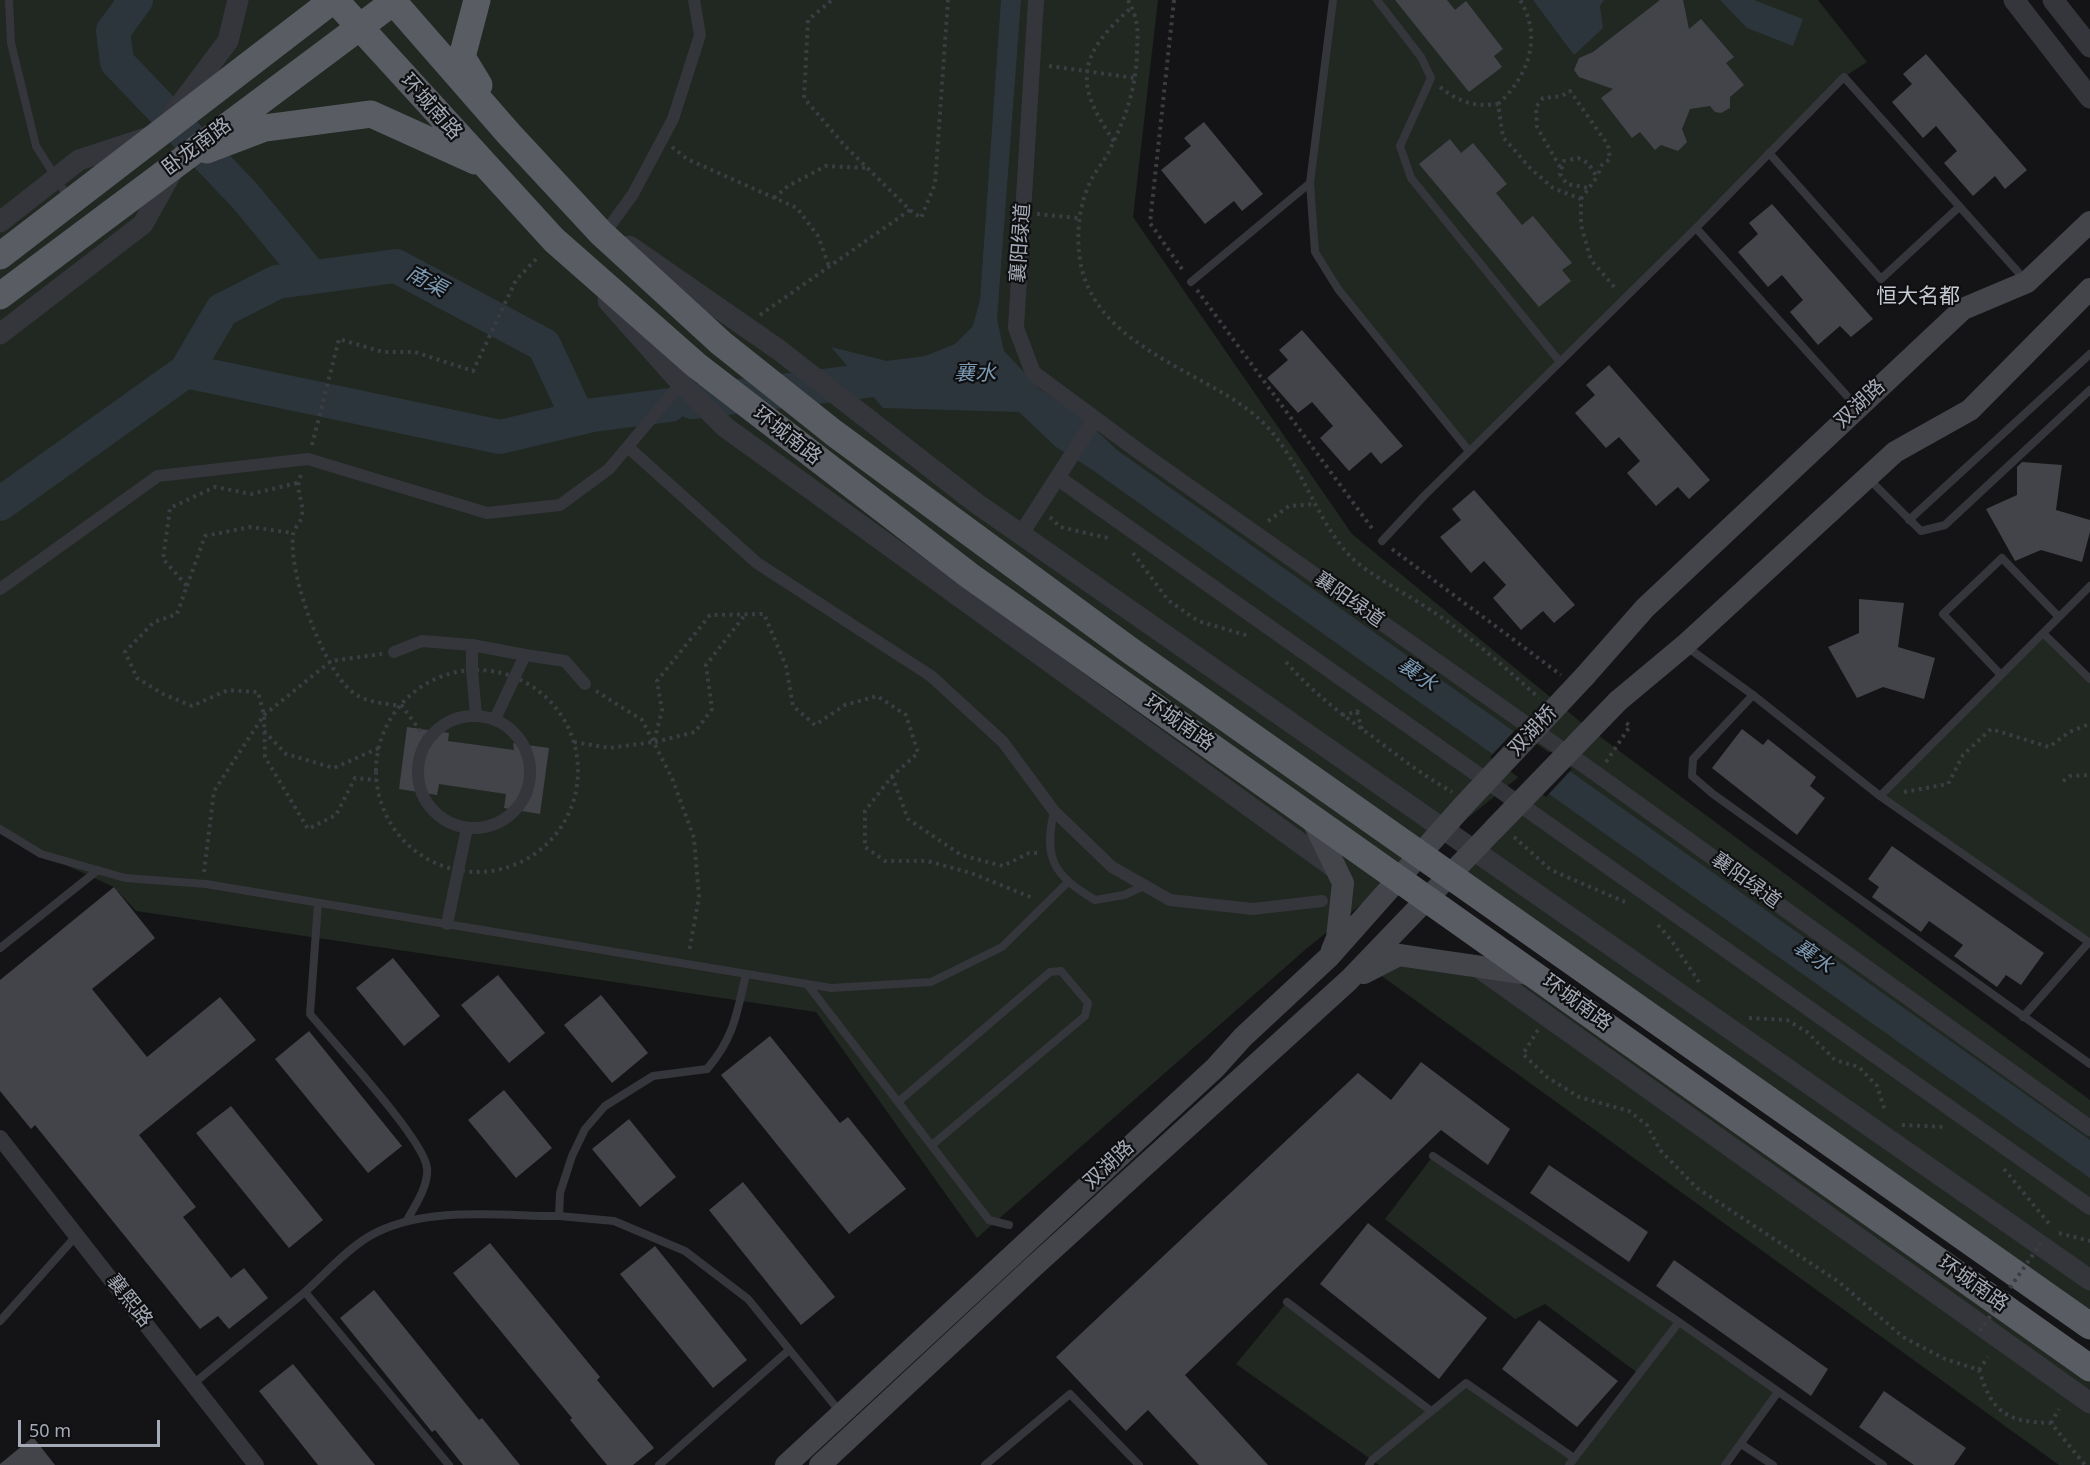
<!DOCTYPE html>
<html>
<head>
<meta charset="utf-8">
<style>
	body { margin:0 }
	#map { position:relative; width:2090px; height:1465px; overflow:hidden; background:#141416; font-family:"Noto Sans",sans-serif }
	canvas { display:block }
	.scale { position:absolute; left:18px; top:1420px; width:142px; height:27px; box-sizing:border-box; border:3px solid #a5abb6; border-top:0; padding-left:8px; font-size:18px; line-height:21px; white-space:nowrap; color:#a5abb6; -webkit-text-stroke:4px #0f0f11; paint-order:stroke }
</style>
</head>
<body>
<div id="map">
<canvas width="2090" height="1465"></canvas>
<div class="scale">50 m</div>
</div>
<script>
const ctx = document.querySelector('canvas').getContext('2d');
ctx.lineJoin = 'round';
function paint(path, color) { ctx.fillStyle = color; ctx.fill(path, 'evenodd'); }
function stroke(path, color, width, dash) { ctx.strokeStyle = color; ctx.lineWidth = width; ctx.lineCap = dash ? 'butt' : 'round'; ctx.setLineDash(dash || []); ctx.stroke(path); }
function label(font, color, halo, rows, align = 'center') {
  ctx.font = font + ' "Noto Sans","Noto Sans SC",sans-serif'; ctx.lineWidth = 4.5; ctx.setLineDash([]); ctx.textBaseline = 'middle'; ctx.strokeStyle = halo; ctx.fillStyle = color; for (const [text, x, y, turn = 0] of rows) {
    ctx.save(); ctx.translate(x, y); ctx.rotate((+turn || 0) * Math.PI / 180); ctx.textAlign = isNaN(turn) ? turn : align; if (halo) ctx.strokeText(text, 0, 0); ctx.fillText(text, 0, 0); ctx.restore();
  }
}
paint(new Path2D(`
	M0 0H1158L1133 217 1352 534 1583 724 2090 1100V1326L1449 875 1579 728 1306 949 977 1238 816 1012 136 911 114 887 41 854 0 829Z
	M1333 0H1818L1867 62 1844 77 1469 451 1338 289 1315 252 1310 183Z
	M2043 633 2090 679V943L1880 796Z
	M1399 955 1538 976 2090 1368V1465H2059L1372 969Z
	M1433 1156 1778 1392 1725 1465H1379L1236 1364 1287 1302 1431 1411 1466 1383 1574 1458 1639 1374 1545 1304 1515 1319 1385 1219Z`), '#202821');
paint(new Path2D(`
	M1001 0H1021L997 319 1004 351 1040 389 1082 417 1117 450 2090 1140V1178L1091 469 1056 447 1019 412 883 408 831 347 887 361 925 356 955 344 973 326 980 300Z
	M1533 0H1604L1600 6 1603 28 1574 55Z
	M1720 0H1754L1803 19 1793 46 1747 28Z`), '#2c353b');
paint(new Path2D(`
	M1516 729 1572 769 1546 797 1490 757Z`), '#141416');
stroke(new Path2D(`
	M136 0 113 31 117 62 162 109
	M178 126 189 138
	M206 155 245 196 312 277
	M186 371 222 310 277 282 396 266 544 345 578 418
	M692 402 906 376
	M0 504 186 371 500 437 593 415 670 405`), '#2c353b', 34);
paint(new Path2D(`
	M1395 0H1447L1455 10 1466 1 1503 49 1494 56 1502 67 1469 92Z
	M1660 0H1683L1689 29 1701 19 1734 57 1726 63 1744 85 1730 97V108L1721 113 1715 112 1710 106 1690 109 1682 129 1687 142 1678 151 1661 145 1655 150 1640 132 1632 138 1601 98 1613 89 1579 77 1574 70 1579 58 1593 52Z
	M1926 54 2027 170 2005 189 1995 176 1973 196 1944 163 1957 151 1936 126 1923 138 1892 102 1912 84 1903 74Z
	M1204 122 1263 194 1242 211 1234 201 1205 224 1161 170 1191 146 1184 138Z
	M1450 139 1461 153 1473 143 1507 184 1496 193 1522 225 1533 216 1572 263 1562 270 1571 281 1539 307 1419 164Z
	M1772 204 1873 319 1851 337 1840 326 1818 345 1790 312 1803 300 1782 275 1768 287 1738 252 1758 234 1749 223Z
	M1302 330 1403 446 1381 464 1371 452 1349 471 1320 438 1333 426 1312 402 1298 413 1267 378 1288 360 1279 350Z
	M1609 365 1710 480 1689 499 1678 487 1656 506 1627 473 1640 461 1619 437 1606 448 1575 413 1595 395 1586 385Z
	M2022 462 2062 465 2056 510 2090 520V532L2082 562 2041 550 2015 561 1986 509 2017 495V467Z
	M1474 490 1575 605 1554 623 1543 611 1521 630 1493 598 1506 585 1484 561 1471 573 1440 537 1461 520 1452 509Z
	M1859 599 1904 603 1898 647 1935 658 1924 699 1883 687 1857 698 1828 647 1859 633Z
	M407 727 449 733 448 741 514 750 513 743 549 748 540 814 504 808 506 794 439 784 437 795 399 789Z
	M1742 729 1763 745 1768 739 1816 777 1810 786 1825 798 1797 835 1712 768Z
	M1892 846 2044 953 2021 985 2006 975 1997 987 1954 956 1963 945 1929 921 1921 932 1872 897 1879 887 1868 879Z
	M114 887 155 938 92 989 147 1057 220 997 256 1040 139 1135 196 1207 183 1217 231 1278 244 1268 268 1298 229 1329 218 1316 200 1329 35 1125 31 1129 0 1091V980Z
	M393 958 440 1016 404 1046 356 988Z
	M498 975 545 1033 509 1063 461 1005Z
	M601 995 648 1053 612 1083 564 1025Z
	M309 1031 402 1146 368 1173 275 1059Z
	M770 1036 840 1123 848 1117 906 1189 849 1234 721 1075Z
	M1421 1062 1510 1129 1488 1165 1441 1130 1185 1375 1268 1465H1199L1148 1410 1126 1431 1056 1357 1358 1073 1391 1100Z
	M504 1090 552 1148 516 1178 468 1120Z
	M231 1106 323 1220 289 1248 196 1133Z
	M629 1119 676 1177 640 1207 592 1149Z
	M1549 1165 1648 1232 1629 1262 1530 1193Z
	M743 1182 835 1297 801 1325 709 1210Z
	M1368 1223 1487 1318 1439 1379 1320 1284Z
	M490 1243 600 1377 597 1380 654 1448 633 1465H607L570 1420 572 1418 453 1273Z
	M655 1246 747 1360 713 1388 620 1274Z
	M1674 1260 1828 1369 1811 1396 1656 1286Z
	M374 1290 479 1420 482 1418 520 1465H463L435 1430 432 1432 340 1318Z
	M1539 1320 1618 1381 1577 1427 1502 1369Z
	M293 1364 375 1465H318L259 1391Z
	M1884 1391 1966 1448 1954 1465H1914L1859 1427Z
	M33 1437 55 1465H0V1464Z`), '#434449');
stroke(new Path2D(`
	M1128 0C1139 21 1138 30 1137 53 1136 87 1126 117 1111 147 1106 159 1096 170 1090 182 1079 206 1076 234 1080 260 1093 343 1193 367 1251 412 1299 449 1310 513 1350 556 1367 574 1412 597 1435 613 1472 638 1506 668 1539 698
	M1174 0 1150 223 1184 272
	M1049 66 1135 78
	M1440 87C1458 102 1475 107 1498 104L1503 137 1530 168 1553 188 1581 199V225L1591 260 1616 289
	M1498 104C1528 77 1543 37 1520 0
	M1114 141C1072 82 1079 54 1132 7
	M672 147 687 159 797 208 818 236 829 266
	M1560 167 1537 127 1536 107 1543 98 1562 96 1570 91 1608 145 1610 159 1602 165 1597 177
	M774 198 788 186 826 166 867 168
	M1581 199 1597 177 1588 163 1578 158 1564 161 1560 174 1567 184 1589 188
	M910 210 921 218 935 184 948 0
	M1037 214 1078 218
	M1197 290 1374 531
	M760 315 910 210 845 146 804 98 808 20 832 0
	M312 445 339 339 383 352H415L473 371 516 280 539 256
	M301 475C294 490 304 500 302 515 302 522 293 528 293 536 289 575 320 657 346 686 361 703 382 703 402 706L427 740
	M297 483 251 494 215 487 170 508 163 559 187 586 177 614 154 622 125 652 137 678 163 694 192 706 228 690 258 692 264 715 265 757 308 829 336 815 355 778 376 780
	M1050 517 1060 527 1112 539
	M1268 521 1289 506 1316 504
	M1392 549 1561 675
	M1133 553 1168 600 1198 621 1249 636
	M187 586 205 536 250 527 293 533
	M1286 662C1312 692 1341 714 1373 737 1399 757 1424 776 1452 792
	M376 771a101 101 0 1 1 202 0a101 101 0 1 1-202 0Z
	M596 691 642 720 672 778 694 838 699 897 689 952
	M1357 712 1362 729
	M1342 715 1357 712 1359 709
	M264 731 286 754 334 768 379 748
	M574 742 609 748 654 742 662 710 657 681 710 615 764 614 786 666 793 706 815 725 845 705 877 696 906 715 918 753 892 776 865 811V847L885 861H927L971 873 1033 898
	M655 742 695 732 712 709 706 665 745 615
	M1606 762 1630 726 1625 722
	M892 776 908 819 961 855 1003 866 1029 853H1041
	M2063 781 2070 776 2090 775
	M1904 792 1948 784 1963 755 1991 729 2049 747 2069 732 2090 724
	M1514 837 1551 870 1625 902
	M204 872 214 791 264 715 331 661 382 654
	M1658 925 1671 940 1699 982
	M1749 1018 1787 1020 1807 1032 1835 1060 1859 1067 1877 1086 1885 1111
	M1538 1030 1523 1054 1547 1077 1579 1097 1629 1111 1647 1125 1660 1150 1697 1188 1839 1282 1903 1337 1945 1359 1979 1370C1992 1413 2007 1422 2051 1423L2085 1465
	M1902 1125 1946 1127
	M2004 1169 2051 1226
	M2059 1233 2090 1241
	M1979 1370 1988 1357
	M2051 1423 2059 1409`), '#3b3d42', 4, [3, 4.5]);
stroke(new Path2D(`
	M9 0 11 43 36 146 68 197
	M1377 0 1421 57 1431 78 1400 146 1411 178 1560 362
	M1769 153 1881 279 1959 207
	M1310 183 1315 252 1338 289 1469 451
	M1191 282 1310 183 1333 0
	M1856 406 1696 228 1844 77 2026 281
	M1868 478 1921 531 1945 525 2090 390
	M1909 520 2090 354
	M1382 541 1424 496 1696 228
	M2090 586 1880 796 2090 943
	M2043 633 2090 679
	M1687 647 1753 695 1693 759 1692 776 1713 794 2090 1064
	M2001 675 1943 614 2002 558 2056 614
	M1753 695 1880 796
	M1054 811C1043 860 1054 875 1095 900L1124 895 1144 886
	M0 829 41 854 125 878 206 884 831 988 931 982 1002 947 1067 883
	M318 903 310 1014C333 1042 424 1139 427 1168 429 1185 415 1206 407 1220
	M0 948 98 870
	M746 974C737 1013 734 1038 707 1069L653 1076 605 1106 585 1129 572 1156 560 1193 559 1216 614 1221 685 1251 748 1299 841 1413
	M807 984 989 1220 1009 1225
	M2023 1017 2089 942
	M898 1102 1050 972 1061 971 1088 1003 1085 1016 932 1145
	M1433 1156 1679 1322 1883 1465
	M1287 1302 1431 1411
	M0 1321 77 1235
	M193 1384 305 1292
	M1741 1444 1773 1465
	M449 1465 305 1292C325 1274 345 1251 368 1237 421 1205 499 1216 559 1216
	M659 1465 789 1350
	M985 1465 1070 1394 1139 1465
	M1369 1465 1372 1460 1466 1383 1574 1458
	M1569 1465 1679 1322
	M1725 1465 1778 1392`), '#35363b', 8);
stroke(new Path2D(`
	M607 230 633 194 673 119 700 35 694 0
	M629 448 757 563 931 676 1003 742 1054 811 1112 867 1170 900 1253 909 1322 901
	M0 589 158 476 308 459 487 513 560 505 609 469 681 383
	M472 645 525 655
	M394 652 422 641 472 645V670L476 715
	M418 772a56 56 0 1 1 112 0a56 56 0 1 1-112 0Z
	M495 719 525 655 565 661 585 684
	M447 924 467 828`), '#35363b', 12);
stroke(new Path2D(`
	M1036 0 1016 328 1033 373 1137 450 1598 775 2090 1128
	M1058 478 2090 1207
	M1021 534 1095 419
	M0 1138 256 1465`), '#35363b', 16);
stroke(new Path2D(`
	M2014 0 2090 98
	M2053 0 2090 47
	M171 117 228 41 238 0
	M0 222 79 160 146 138
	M629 246 779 350 976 503 2090 1280
	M608 301 681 383 725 427 1336 869
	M0 334 143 224 173 170
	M1478 967 2090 1403`), '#35363b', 21);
stroke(new Path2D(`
	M1585 676 1645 608 1963 309 2027 282 2090 222
	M1618 701 1685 645 1895 452 1970 410 2090 289
	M1310 815 1343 883 1337 938 1332 950
	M1364 973 1399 955 1536 975
	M786 1465 1215 1068 1243 1037 1329 957 1463 806
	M820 1465 1032 1268 1349 980 1495 828`), '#43454b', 22);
stroke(new Path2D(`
	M335 0 554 240 696 365 970 576 2090 1368
	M392 0 509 134 601 233 721 343 834 433 1128 649 2090 1326
	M477 0 462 57 479 85
	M207 150 265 128 371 114 475 161
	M0 256 333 0
	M0 296 396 0`), '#595c63', 27);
stroke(new Path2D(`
	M1980 1331 2041 1243`), '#3b3d42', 4, [3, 4.5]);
stroke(new Path2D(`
	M1463 806 1585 676
	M1495 828 1618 701`), '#43454b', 22);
label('20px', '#a5abb6', '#0f0f11', [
	["环城南路",431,107,48],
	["卧龙南路",197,147,-37],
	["襄阳绿道",1021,243,-86],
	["双湖路",1860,404,-43],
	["环城南路",787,436,38],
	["襄阳绿道",1349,600,35],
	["环城南路",1179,723,35],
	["双湖桥",1533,731,-47],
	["襄阳绿道",1746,881,36],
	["环城南路",1577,1003,36],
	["双湖路",1109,1165,-43],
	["环城南路",1973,1284,35],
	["襄熙路",129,1301,52]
]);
label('italic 21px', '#7c99b2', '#0f0f11', [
	["南渠",426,282,28],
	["襄水",975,374],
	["襄水",1417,675,35],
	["襄水",1813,957,35]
]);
label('21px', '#c6cad2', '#0f0f11', [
	["恒大名都",1918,297]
]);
</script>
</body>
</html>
